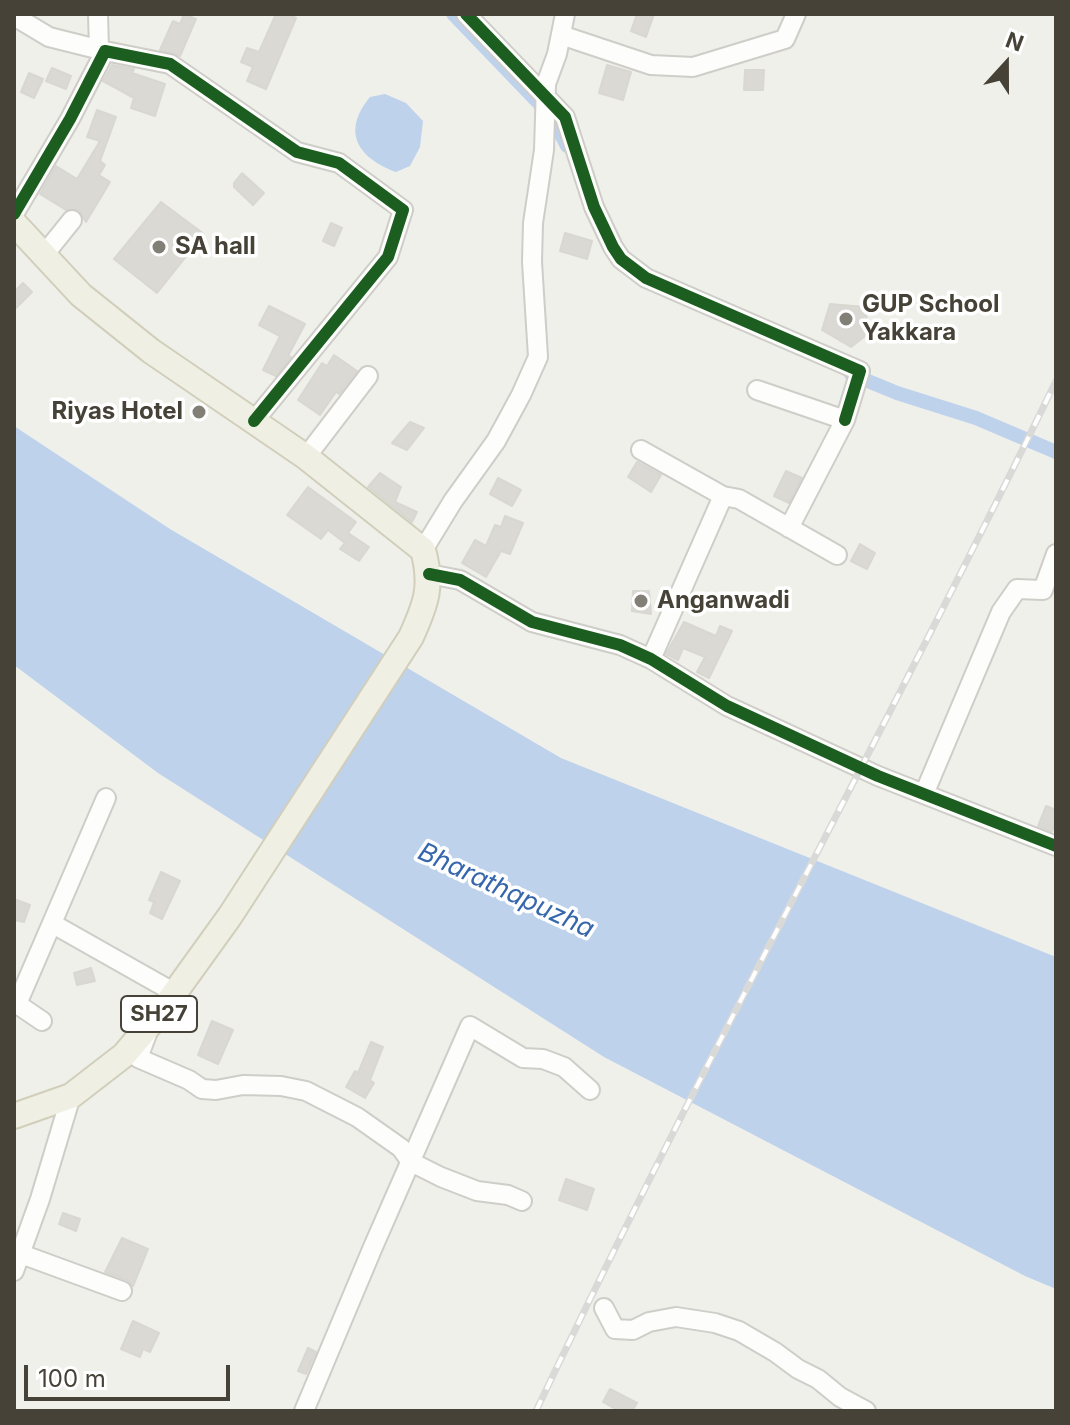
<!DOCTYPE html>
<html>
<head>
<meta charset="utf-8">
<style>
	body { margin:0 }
	#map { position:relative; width:1070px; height:1425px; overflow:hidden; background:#f0f0eb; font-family:Inter,sans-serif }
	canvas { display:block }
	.frame { position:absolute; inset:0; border:16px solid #464237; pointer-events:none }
	.north { position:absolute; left:966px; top:24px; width:80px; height:80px; -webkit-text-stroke:6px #fff; paint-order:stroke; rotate:21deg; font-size:22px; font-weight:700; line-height:32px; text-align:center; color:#464237 }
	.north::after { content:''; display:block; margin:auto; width:28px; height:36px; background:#464237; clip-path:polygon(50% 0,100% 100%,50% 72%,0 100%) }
	.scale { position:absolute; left:24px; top:1365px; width:206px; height:36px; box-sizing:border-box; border:4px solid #464237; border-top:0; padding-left:10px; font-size:24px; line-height:28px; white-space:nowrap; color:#464237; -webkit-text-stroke:6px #fff; paint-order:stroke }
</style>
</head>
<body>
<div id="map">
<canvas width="1070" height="1425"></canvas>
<div class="frame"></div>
<div class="north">N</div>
<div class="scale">100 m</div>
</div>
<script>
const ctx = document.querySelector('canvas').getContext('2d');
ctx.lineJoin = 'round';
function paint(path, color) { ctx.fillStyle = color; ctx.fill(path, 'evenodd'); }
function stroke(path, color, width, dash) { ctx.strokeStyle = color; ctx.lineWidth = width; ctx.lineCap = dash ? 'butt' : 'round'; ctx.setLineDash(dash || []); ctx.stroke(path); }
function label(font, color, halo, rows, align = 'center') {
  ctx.font = font + ' Inter,sans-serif'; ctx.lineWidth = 7; ctx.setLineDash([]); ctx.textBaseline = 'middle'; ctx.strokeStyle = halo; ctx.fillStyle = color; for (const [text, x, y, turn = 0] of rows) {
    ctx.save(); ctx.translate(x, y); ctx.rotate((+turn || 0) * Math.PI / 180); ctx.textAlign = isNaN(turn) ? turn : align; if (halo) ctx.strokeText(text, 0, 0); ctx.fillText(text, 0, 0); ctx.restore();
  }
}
paint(new Path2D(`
	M385 94 406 103 423 121 420 147 410 166 396 172C358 158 341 132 370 97Z
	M14 426 170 529 561 758 1056 957V1289L1025 1276 604 1057 158 773 14 665Z`), '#bed2ec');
stroke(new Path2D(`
	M453 14 552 117 567 146
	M851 374 897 393 976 418 1056 452`), '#bed2ec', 14);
const building = new Path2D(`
	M184 14 196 19 180 56 160 50 173 21 180 24Z
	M276 14H287L296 18 266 89 247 81 253 67 241 62 247 48 259 52Z
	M637 14H654L646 37 631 31Z
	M112 65 134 69 132 73 165 84 155 116 131 108 134 98 103 81Z
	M607 65 631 72 623 100 599 93Z
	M52 68 71 76 66 89 46 81Z
	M745 70H764L763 90H744Z
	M29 73 43 79 34 98 21 92Z
	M97 110 116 117 100 161 105 165 99 175 110 182 86 222 79 210H66L40 194 56 166 77 179 100 141 87 137Z
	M242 173 264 193 253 205 234 187V183Z
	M161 202 204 234 157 293 114 259Z
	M331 223 342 228 334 246 323 241Z
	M565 233 592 241 587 259 560 251Z
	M23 283 32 292 14 310V292Z
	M830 304 865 307 869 333 851 347 822 330Z
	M269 306 305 324 288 356 291 357 276 376 263 370 280 336 259 325Z
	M334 355 357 371 339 394 336 392 320 415 298 400 322 363 327 366Z
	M410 422 424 428 407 450 392 443Z
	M637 462 661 475 651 492 628 477Z
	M786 471 802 478 789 503 774 496Z
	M380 473 401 487 395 502 417 512 412 522 368 487Z
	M498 478 521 490 512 506 490 494Z
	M308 487 356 522 348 533 369 547 359 561 340 549 345 543 328 530 321 539 287 515Z
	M505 516 523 523 510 554 501 551 486 577 462 563 475 540 486 546 495 525 501 527Z
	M860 544 875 553 867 569 851 561Z
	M633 591H649L651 614 632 611Z
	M684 622 716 636 720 626 732 631 709 678 697 672 705 657 683 648 678 660 666 654Z
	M1046 806 1056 810V822L1052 832 1038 826Z
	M161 872 180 881 162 919 150 913 154 902 149 900Z
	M14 899 30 905 24 922 14 920Z
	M91 968 95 981 77 985 74 973Z
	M212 1021 233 1030 218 1064 198 1055Z
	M371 1042 383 1047 370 1080 374 1083 365 1098 346 1087 355 1071 358 1073Z
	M566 1179 594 1189 587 1210 559 1200Z
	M63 1213 80 1219 76 1231 59 1224Z
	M122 1238 148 1249 133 1286 127 1280 105 1272Z
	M133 1321 159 1333 150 1352 143 1349 140 1357 121 1349Z
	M308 1348 316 1352 306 1374 298 1371Z
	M610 1389 637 1403 632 1411H619L603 1402Z`);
paint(building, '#dad9d3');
stroke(building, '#d8d7d1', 2);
const minor = new Path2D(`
	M98 14 99 49
	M466 14 565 117 594 207 613 247 621 259 646 278 860 371 845 420
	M14 16 49 37 105 51
	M561 35 651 65 693 67 785 39 796 14
	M14 214 70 119 105 51 170 64 297 152 339 163 403 210 388 257 254 421
	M43 256 72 220
	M757 390 845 420 789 528
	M641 450 723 496 651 659
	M306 457 368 376
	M723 496 739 499 837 555
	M423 550 453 501 496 441 521 395 538 357 532 262 533 223 544 150 546 84 557 54 565 14
	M429 574 460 580 532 622 620 645 651 659 727 706 878 776 1056 846
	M924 794 1001 612 1017 589 1043 590 1056 554
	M53 924 175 993
	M42 1021 17 1004 106 798
	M147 1034 138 1058 189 1080 202 1089 216 1090 243 1085 281 1086 306 1091 357 1117 401 1148 411 1162 441 1177 477 1191 508 1195 522 1201
	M21 1254 122 1291
	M14 1271 40 1199 71 1096
	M604 1308 615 1329 633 1330 649 1322 676 1317 715 1323 739 1331 775 1352 798 1369 818 1379 840 1397 866 1411
	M304 1411 373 1247 470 1026 523 1058 543 1059 564 1067 590 1090`);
const major = new Path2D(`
	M14 223 81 295 151 351 306 457 423 550C433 586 426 604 411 637L230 916 163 1009 124 1055 71 1096 14 1116`);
stroke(minor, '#cecdc8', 22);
stroke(major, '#d1ceba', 28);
stroke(minor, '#fdfdfc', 18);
stroke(major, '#f0efe4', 24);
const rail = new Path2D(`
	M536 1411C701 1064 888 727 1056 381`);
stroke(rail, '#d9d9d8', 7);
stroke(rail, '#fff', 4, [12]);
stroke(new Path2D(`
	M466 14 565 117 594 207 613 247 621 259 646 278 860 371 845 420
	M14 214 70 119 105 51 170 64 297 152 339 163 403 210 388 257 254 421
	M429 574 460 580 532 622 620 645 651 659 727 706 878 776 1056 846`), '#1b5e20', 12);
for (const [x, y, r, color] of [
	[159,247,8,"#827f76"],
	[846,319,8,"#827f76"],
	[199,412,8,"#827f76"],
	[641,601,8,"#827f76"]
]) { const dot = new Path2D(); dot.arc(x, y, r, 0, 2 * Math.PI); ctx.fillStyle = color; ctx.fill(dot); stroke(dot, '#fff', 3); }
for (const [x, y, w] of [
	[159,1014,76]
]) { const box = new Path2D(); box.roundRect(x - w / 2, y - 18, w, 36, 6); ctx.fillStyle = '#fff'; ctx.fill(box); stroke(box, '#464237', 2); }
label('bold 22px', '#464237', null, [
	["SH27",159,1014]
]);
label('bold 24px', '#464237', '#fff', [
	["SA hall",175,247],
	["GUP School",862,305],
	["Yakkara",862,333],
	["Riyas Hotel",183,412,"right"],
	["Anganwadi",657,601]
], 'left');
label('italic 26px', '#3666ac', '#fff', [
	["Bharathapuzha",506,891,25]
]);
</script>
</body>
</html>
